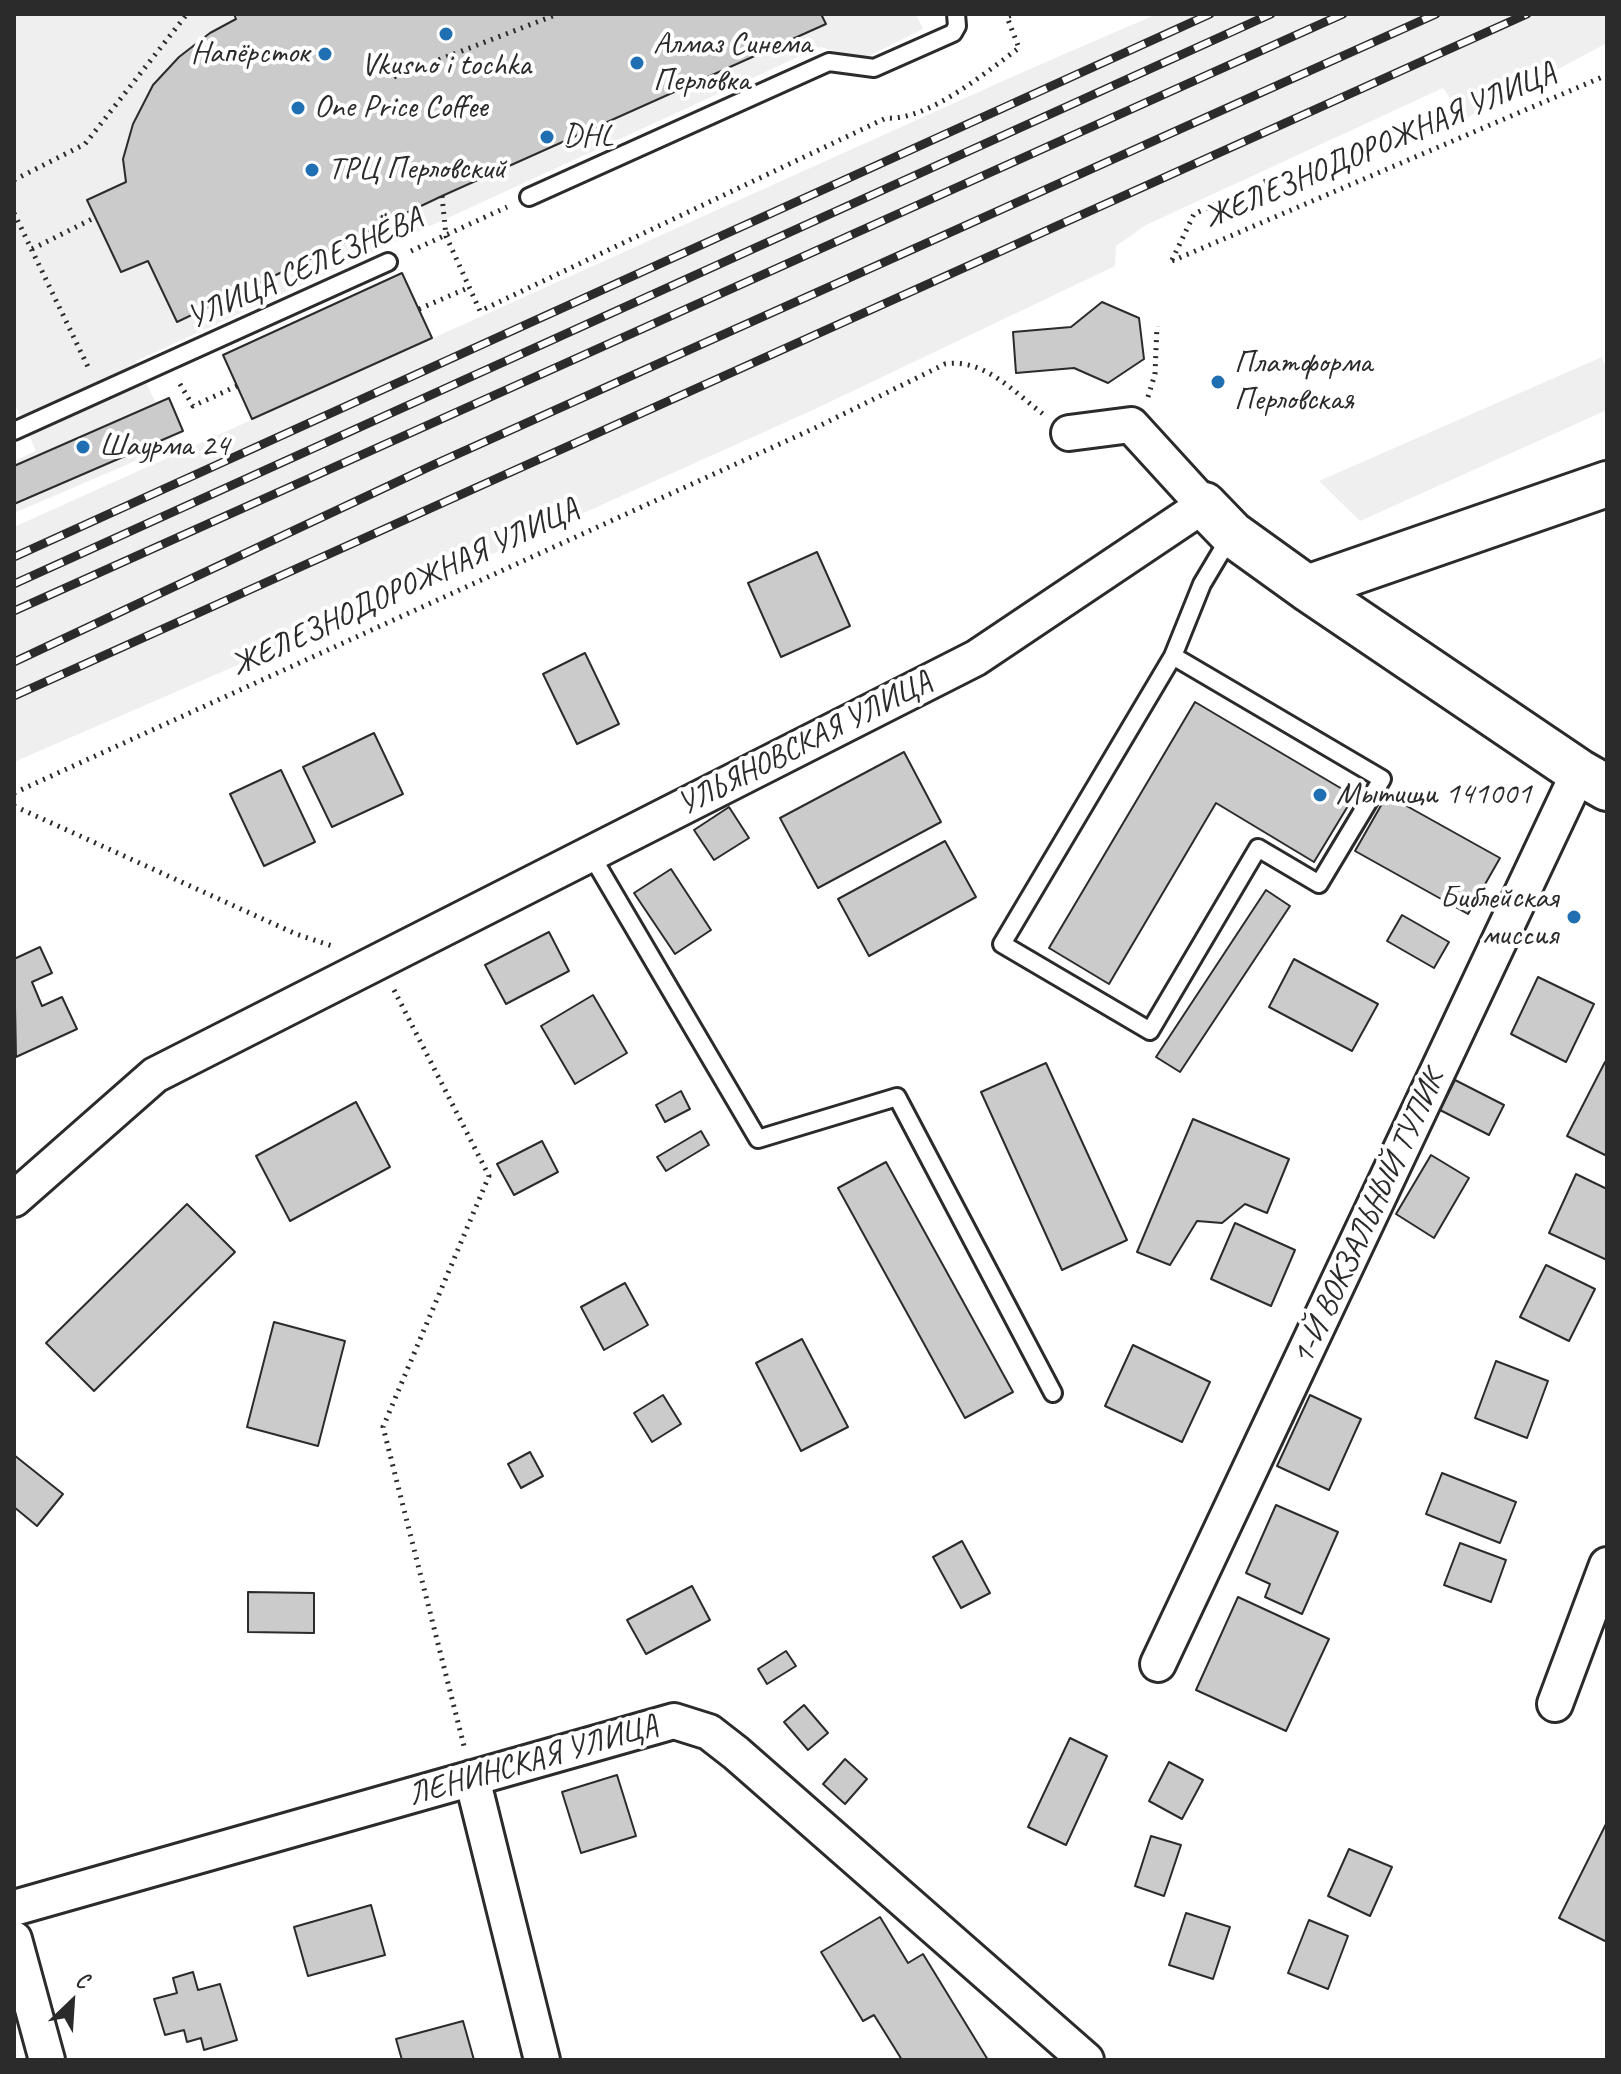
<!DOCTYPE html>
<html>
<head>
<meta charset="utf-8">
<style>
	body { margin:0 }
	#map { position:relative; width:1621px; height:2074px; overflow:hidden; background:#fff; font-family:Caveat,sans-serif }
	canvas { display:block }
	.frame { position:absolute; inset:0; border:16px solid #2b2b2b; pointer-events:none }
	.north { position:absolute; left:32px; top:1962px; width:80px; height:80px; -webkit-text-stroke:6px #fff; paint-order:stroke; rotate:25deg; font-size:22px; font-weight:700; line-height:32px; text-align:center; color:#2b2b2b }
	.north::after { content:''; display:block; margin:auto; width:28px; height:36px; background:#2b2b2b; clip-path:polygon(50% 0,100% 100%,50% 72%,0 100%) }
</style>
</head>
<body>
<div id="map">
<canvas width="1621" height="2074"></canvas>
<div class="frame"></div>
<div class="north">С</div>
</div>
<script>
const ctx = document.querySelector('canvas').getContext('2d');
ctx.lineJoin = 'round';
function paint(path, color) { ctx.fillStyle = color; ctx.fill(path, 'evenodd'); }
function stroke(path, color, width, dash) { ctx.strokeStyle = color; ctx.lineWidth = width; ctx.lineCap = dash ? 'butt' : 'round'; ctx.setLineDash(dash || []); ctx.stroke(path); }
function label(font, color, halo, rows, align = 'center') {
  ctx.font = font + ' Caveat,sans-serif'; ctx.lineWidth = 8; ctx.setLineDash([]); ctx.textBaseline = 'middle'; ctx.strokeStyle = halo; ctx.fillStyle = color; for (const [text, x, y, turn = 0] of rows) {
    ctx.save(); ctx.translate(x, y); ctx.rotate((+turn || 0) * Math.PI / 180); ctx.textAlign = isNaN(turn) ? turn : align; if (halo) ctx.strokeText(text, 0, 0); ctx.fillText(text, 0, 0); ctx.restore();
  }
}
paint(new Path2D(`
	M14 14H916L923 29 863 59 820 47 136 361 175 444 14 513V461L36 451 14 402Z
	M1157 14H1607V43L1465 119 1443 88 1146 225 1116 246 1115 266 815 409 450 573 14 762V527L1023 72Z
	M1602 357 1607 370V410L1360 521 1319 481Z`), '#efefef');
const building = new Path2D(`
	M234 14H821L826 24 442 196 177 322 148 261 121 272 87 200 126 182 123 159 133 124 153 85 179 57 210 33 236 19Z
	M402 273 432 338 252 419 223 355Z
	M1102 302 1139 318 1144 359 1108 383 1074 368 1016 373 1013 332 1071 327Z
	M169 398 183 431 14 504V466Z
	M817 552 850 626 781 657 748 583Z
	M585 653 619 724 577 744 543 674Z
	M1195 702 1354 796 1314 862 1216 803 1109 984 1049 948Z
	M374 733 403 794 332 827 303 767Z
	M904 752 941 822 818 888 780 818Z
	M281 770 315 842 264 866 230 794Z
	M1387 795 1500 858 1468 914 1355 851Z
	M729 807 749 838 714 860 694 830Z
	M945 841 976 897 869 956 838 899Z
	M671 869 711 930 675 954 634 893Z
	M1266 890 1290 906 1180 1072 1156 1057Z
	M1402 915 1449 942 1434 968 1387 941Z
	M549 932 569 971 506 1004 485 965Z
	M40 947 52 973 32 982 42 1006 62 997 77 1029 16 1057 14 959Z
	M1294 959 1378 1004 1352 1051 1269 1007Z
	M1538 977 1594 1004 1566 1062 1511 1034Z
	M593 995 627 1053 575 1084 541 1026Z
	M1605 1062 1607 1063V1156L1567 1136Z
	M1046 1063 1127 1240 1062 1270 981 1092Z
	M1455 1080 1504 1105 1489 1135 1440 1110Z
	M681 1091 690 1109 665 1122 656 1105Z
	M356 1102 390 1167 290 1221 256 1156Z
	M1193 1119 1289 1159 1267 1213 1245 1204 1222 1223 1197 1221 1170 1265 1137 1252Z
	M701 1131 709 1145 666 1171 657 1157Z
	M542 1141 558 1172 514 1195 497 1164Z
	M1431 1155 1469 1178 1434 1238 1396 1214Z
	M886 1162 1013 1392 965 1418 838 1188Z
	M1576 1174 1607 1189V1260L1549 1233Z
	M187 1204 235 1252 94 1391 46 1343Z
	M1235 1223 1295 1250 1271 1306 1211 1279Z
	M1546 1265 1595 1289 1569 1341 1520 1317Z
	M625 1283 648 1325 604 1350 581 1307Z
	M274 1322 345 1341 318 1446 247 1427Z
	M802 1339 848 1427 801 1451 756 1363Z
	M1133 1345 1210 1382 1182 1442 1105 1406Z
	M1496 1361 1548 1381 1527 1438 1475 1418Z
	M663 1395 681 1424 652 1442 634 1413Z
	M1310 1395 1361 1419 1329 1490 1277 1466Z
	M530 1452 543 1476 521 1488 508 1464Z
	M14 1455 63 1494 37 1526 14 1507Z
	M1442 1473 1516 1502 1500 1543 1426 1514Z
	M1276 1505 1338 1532 1302 1614 1265 1597 1270 1584 1246 1573Z
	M962 1541 990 1593 961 1608 933 1557Z
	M1460 1543 1506 1560 1491 1602 1444 1585Z
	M692 1586 710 1620 646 1654 627 1620Z
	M248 1592 314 1593V1633L248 1632Z
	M1238 1597 1329 1639 1286 1731 1196 1690Z
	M786 1651 796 1666 767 1684 758 1669Z
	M804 1705 828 1733 808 1750 784 1722Z
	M1070 1738 1107 1756 1066 1845 1028 1827Z
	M845 1759 867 1779 845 1804 823 1784Z
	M1169 1762 1203 1780 1182 1819 1149 1801Z
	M617 1775 636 1836 581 1853 562 1792Z
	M1607 1822V1942L1559 1918Z
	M1151 1836 1181 1845 1164 1896 1135 1886Z
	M1349 1849 1392 1867 1370 1916 1328 1896Z
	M371 1905 385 1955 308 1976 294 1927Z
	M1186 1913 1230 1927 1213 1979 1169 1965Z
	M880 1917 908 1963 923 1954 988 2060H902L874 2015 863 2021 821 1952Z
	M1309 1920 1348 1936 1328 1989 1288 1973Z
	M193 1972 198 1990 220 1984 237 2040 204 2050 201 2038 187 2042 184 2030 165 2035 154 1999 177 1993 173 1978Z
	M463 2021 474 2060H402L396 2039Z`);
paint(building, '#cbcbcb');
stroke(building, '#2b2b2b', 2);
const lane = new Path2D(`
	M529 197 829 62 874 68 953 33 957 26 956 14
	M14 431 388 262
	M1173 656 1382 779 1319 884 1258 848 1150 1031 1002 944 1173 656 1202 584 1230 537
	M590 853 758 1139 897 1097 1053 1393`);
const street = new Path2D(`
	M14 1199 155 1075 976 658 1204 505 1131 425 1069 433
	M1158 1664 1579 772
	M1555 1704 1607 1565
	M472 1778 542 2060
	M14 1908 674 1721 709 1732 736 1753 1086 2060
	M14 1939 47 2060`);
const secondary = new Path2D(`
	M1204 505 1232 534 1307 588 1579 772 1607 788
	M1307 588 1607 484`);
stroke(lane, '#2b2b2b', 22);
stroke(street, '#2b2b2b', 40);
stroke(secondary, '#2b2b2b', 50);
stroke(new Path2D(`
	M394 77 558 14
	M14 180 85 144 187 14
	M442 196 446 236 480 311 886 118C928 121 986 72 1019 48L1007 17 1014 14
	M14 213 89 369
	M32 249 94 218
	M411 251 507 207
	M1172 260 1194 214 1290 170
	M1172 261 1607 75
	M419 309 470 287
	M180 384 193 406 237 386
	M1148 397 1155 374 1157 326
	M14 793 817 427 945 364C984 358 1014 392 1043 414
	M14 806 296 934 332 946
	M394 990 489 1176 383 1427 464 1746`), '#2b2b2b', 5, [2, 6]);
stroke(lane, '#fff', 16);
stroke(street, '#fff', 34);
stroke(secondary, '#fff', 44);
const rail = new Path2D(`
	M14 557 1210 14
	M14 584 1271 14
	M14 611 1343 14
	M14 662 433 465 1436 14
	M14 696 1527 14`);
stroke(rail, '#2b2b2b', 9);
stroke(rail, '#fff', 6, [18]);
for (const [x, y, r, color] of [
	[446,34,8,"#1f6fb2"],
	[325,54,8,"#1f6fb2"],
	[637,63,8,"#1f6fb2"],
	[298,108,8,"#1f6fb2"],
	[547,137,8,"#1f6fb2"],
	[312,170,8,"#1f6fb2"],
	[1218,382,8,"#1f6fb2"],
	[83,447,8,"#1f6fb2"],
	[1320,795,8,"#1f6fb2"],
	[1574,917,8,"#1f6fb2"]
]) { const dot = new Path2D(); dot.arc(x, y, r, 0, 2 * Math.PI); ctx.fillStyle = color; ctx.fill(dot); stroke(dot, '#fff', 3); }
label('32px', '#2b2b2b', '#fff', [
	["Алмаз Синема",653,45],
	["Перловка",653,82],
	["Напёрсток",309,54,"right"],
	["Vkusno i tochka",446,66,"center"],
	["One Price Coffee",314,108],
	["DHL",563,137],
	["ТРЦ Перловский",328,170],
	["Платформа",1234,364],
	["Перловская",1234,401],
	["Шаурма 24",99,447],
	["Мытищи 141001",1336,795],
	["Библейская",1558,899,"right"],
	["миссия",1558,936,"right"]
], 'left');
label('32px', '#2b2b2b', '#fff', [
	["ЖЕЛЕЗНОДОРОЖНАЯ УЛИЦА",1380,146,-23],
	["УЛИЦА СЕЛЕЗНЁВА",305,269,-24],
	["ЖЕЛЕЗНОДОРОЖНАЯ УЛИЦА",405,588,-25],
	["УЛЬЯНОВСКАЯ УЛИЦА",805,744,-27],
	["1-Й ВОКЗАЛЬНЫЙ ТУПИК",1369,1218,-65],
	["ЛЕНИНСКАЯ УЛИЦА",533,1761,-16]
]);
</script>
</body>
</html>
